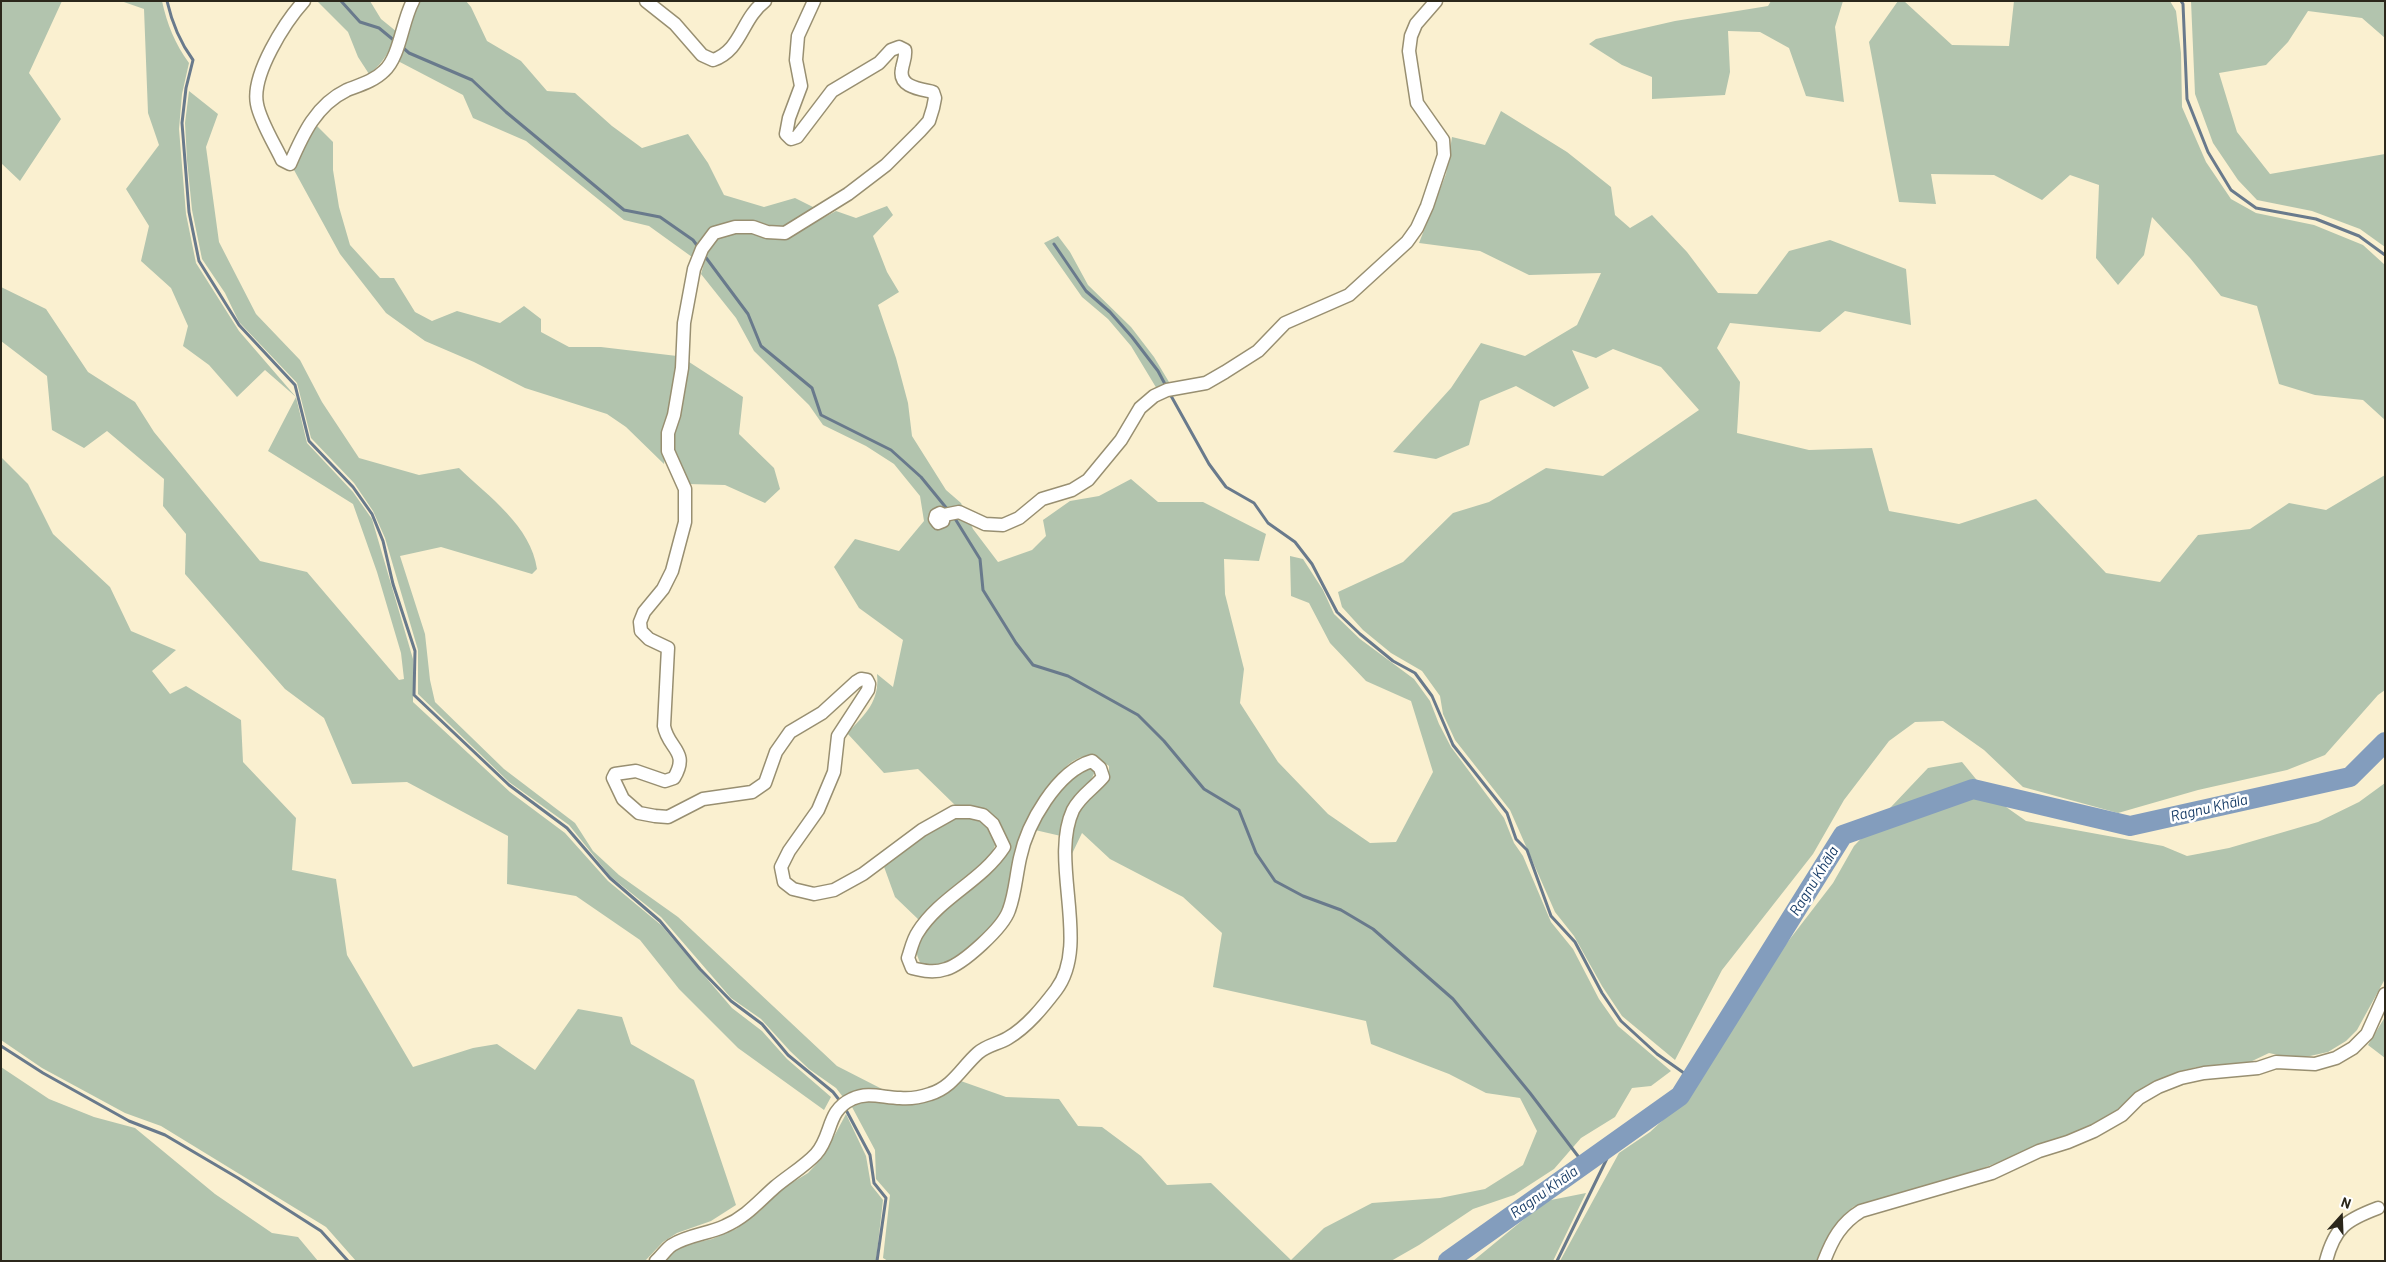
<!DOCTYPE html>
<html>
<head>
<meta charset="utf-8">
<style>
	body { margin:0 }
	#map { position:relative; width:2386px; height:1262px; overflow:hidden; background:#faf0d0; font-family:Barlow,sans-serif }
	canvas { display:block }
	.frame { position:absolute; inset:0; border:2px solid #2b271b; pointer-events:none }
	.north { position:absolute; left:2316px; top:1192px; width:50px; height:50px; -webkit-text-stroke:4px #fff; paint-order:stroke; rotate:20deg; font-size:14px; font-weight:700; line-height:20px; text-align:center; color:#2b271b }
	.north::after { content:''; display:block; margin:auto; width:18px; height:22px; background:#2b271b; clip-path:polygon(50% 0,100% 100%,50% 72%,0 100%) }
</style>
</head>
<body>
<div id="map">
<canvas width="2386" height="1262"></canvas>
<div class="frame"></div>
<div class="north">N</div>
</div>
<script>
const ctx = document.querySelector('canvas').getContext('2d');
ctx.lineJoin = 'round';
function paint(path, color) { ctx.fillStyle = color; ctx.fill(path, 'evenodd'); }
function stroke(path, color, width, dash) { ctx.strokeStyle = color; ctx.lineWidth = width; ctx.lineCap = dash ? 'butt' : 'round'; ctx.setLineDash(dash || []); ctx.stroke(path); }
function label(font, color, halo, rows, align = 'center') {
  ctx.font = font + ' Barlow,sans-serif'; ctx.lineWidth = 5; ctx.setLineDash([]); ctx.textBaseline = 'middle'; ctx.strokeStyle = halo; ctx.fillStyle = color; for (const [text, x, y, turn = 0] of rows) {
    ctx.save(); ctx.translate(x, y); ctx.rotate((+turn || 0) * Math.PI / 180); ctx.textAlign = isNaN(turn) ? turn : align; if (halo) ctx.strokeText(text, 0, 0); ctx.fillText(text, 0, 0); ctx.restore();
  }
}
paint(new Path2D(`
	M1 1H62L29 73 61 119 20 181 1 163Z
	M121 1H162C167 24 175 44 189 63L182 94 179 129 186 214 196 263 239 331 296 397 307 443 353 492 372 519 413 659V702L510 792 565 833 608 881 661 925 732 1008 762 1031 787 1059 831 1097 824 1110 738 1048 679 989 640 940 576 896 507 884 508 836 407 782 352 784 324 718 285 689 185 574 186 534 163 506 164 479 107 431 84 448 52 430 47 376 1 341V287L46 309 88 372 135 402 154 432 260 561 307 572 399 680 404 679 401 653 377 572 353 504 268 451 296 397 265 370 237 397 209 365 183 346 188 326 171 288 141 261 149 226 126 189 159 145 148 113 144 9Z
	M317 1H370L381 19 397 32C390 50 384 63 369 74L358 57 348 32Z
	M418 1H466L471 7 487 41 521 61 547 91 575 93 612 126 642 148 688 134 708 163 724 195 764 207 795 198 815 208 782 230 735 224 692 257 649 226 624 220 526 141 473 118 463 95 396 60Z
	M1771 1H1843L1835 27 1844 102 1806 96 1789 48 1760 32 1728 31 1730 72 1725 95 1652 99V77L1622 65 1589 44 1596 39 1675 21 1768 6Z
	M1898 1H1904L1952 45 2009 46 2014 1H2170L2176 11 2181 53 2182 107 2206 162 2231 199 2256 213 2314 225 2363 245 2385 265V420L2363 400 2315 395 2279 384 2257 306 2221 296 2190 258 2152 217 2144 255 2118 285 2096 258 2099 185 2070 175 2042 200 1994 175 1931 174 1936 204 1899 202 1869 42Z
	M2191 1H2385V38L2362 18 2308 11 2288 42 2266 65 2219 73 2237 132 2270 174 2385 154V247L2360 229 2312 211 2257 200 2238 180 2213 143 2195 94Z
	M189 91 218 114 206 147 219 242 256 314 300 360 322 402 359 458 419 475 459 468C489 497 531 526 537 569L532 574 441 547 400 556 425 634 430 680 435 702 504 769 575 823 593 851 619 875 678 917 837 1066 882 1089 859 1090 843 1097 836 1088 809 1069 790 1051 761 1019 731 998 661 917 610 876 569 825 509 782 418 694V650L385 538 373 511 354 483 311 438 297 383 239 322 225 293 202 259 192 210 187 160 185 123Z
	M1501 111 1567 152 1611 187 1615 215 1630 228 1652 215 1687 252 1718 293 1757 294 1789 251 1830 240 1906 269 1911 325 1845 311 1820 332 1730 323 1717 348 1740 382 1737 433 1809 450 1872 448 1889 511 1959 524 2036 499 2106 573 2160 582 2198 535 2250 529 2289 503 2326 510 2385 475V690L2378 695 2325 755 2287 770 2198 790 2118 813 2023 787 1984 750 1943 721 1915 722 1889 741 1844 800 1813 854 1722 970 1675 1060 1622 1016 1602 986 1574 936 1555 912 1510 810 1455 740 1443 714 1440 696 1422 671 1391 653 1363 630 1342 607 1338 592 1403 562 1453 513 1489 502 1546 468 1603 476 1699 410 1661 367 1613 349 1596 358 1572 350 1589 388 1554 407 1516 386 1480 401 1469 445 1436 459 1393 452 1451 388 1481 343 1525 356 1577 325 1601 273 1529 275 1480 251 1419 243 1446 174 1452 137 1485 145Z
	M316 125 333 142V170L339 207 350 245 380 278H394L415 312 432 321 457 311 500 323 524 306 541 319V332L569 347H601L677 356 676 379 664 464 626 427 607 414 525 388 474 362 425 341 386 313 340 254 294 170 297 158Z
	M887 206 893 215 873 236 887 272 899 292 878 305 896 358 908 403 912 436 946 490 961 503 973 529 998 562 1032 550 1046 536 1043 520 1070 501 1099 496 1131 479 1158 502H1203L1266 534 1259 561 1224 559 1225 594 1244 669 1240 703 1278 762 1328 814 1370 843 1396 842 1433 772 1411 701 1366 681 1330 643 1309 603 1291 596 1290 556 1303 559 1323 590 1334 614 1360 639 1414 679 1430 701 1439 724 1451 747 1504 818 1514 843 1523 856 1551 922 1573 949 1599 999 1618 1026 1671 1071 1651 1086 1632 1088 1615 1117 1581 1138 1554 1169 1514 1195 1473 1209 1419 1245 1391 1261H888L883 1258 890 1195 876 1179 875 1150 852 1107 866 1101 930 1099 944 1095 958 1080 1006 1097 1059 1099 1078 1126 1102 1127 1141 1156 1167 1185 1211 1183 1291 1260 1324 1228 1372 1203 1440 1198 1485 1189 1523 1165 1537 1131 1520 1098 1486 1093 1449 1074 1371 1044 1366 1021 1213 987 1222 933 1183 897 1110 859 1082 833 1070 858C1071 838 1073 814 1088 799 1095 792 1102 787 1109 780V766C1094 755 1085 752 1069 764 1035 792 1027 843 1014 883 1011 892 1009 904 1004 912 992 933 968 944 954 963L922 967C919 960 915 953 917 945 923 917 978 883 997 862 1003 857 1006 849 1009 842L1002 827 993 817 956 806 918 769 884 773 847 733C865 715 880 701 877 674L893 687 903 640 859 608 834 567 855 539 899 551 924 521 920 496 894 464 866 446 823 425 809 405 754 351 736 318 701 274 708 249 715 237 736 229 786 238 836 211 856 218Z
	M1058 236 1070 252 1088 285 1131 327 1154 357 1172 387 1157 389 1131 346 1108 319 1082 297 1044 243Z
	M686 360 743 397 739 434 774 468 780 489 765 503 725 485 688 484 671 445Z
	M1 457 28 484 53 534 110 587 131 631 176 650 152 671 170 694 186 686 241 720 243 762 296 818 292 870 336 879 347 955 413 1067 473 1048 497 1044 535 1070 578 1009 622 1017 631 1044 694 1080 736 1205 711 1221 677 1233 663 1242 645 1261H356L326 1227 161 1126 125 1113 42 1068 1 1040Z
	M1962 762 1989 795 2026 821 2163 846 2187 856 2229 848 2318 822 2359 802 2385 783V979L2357 1030 2346 1041 2328 1052 2310 1056 2287 1057 2269 1053 2250 1062 2197 1067 2177 1072 2147 1085 2111 1115 2059 1140 1967 1174 1853 1207 1838 1221 1819 1261H1560L1619 1153 1650 1132 1679 1105 1698 1082 1726 1033 1773 961 1833 883 1854 846 1928 768Z
	M1090 767 1095 771C1091 785 1076 792 1070 806 1065 815 1064 826 1061 836L1035 830 1043 811 1071 776Z
	M953 817C978 818 987 817 997 841L990 857 920 921 895 897 883 864Z
	M2385 1017V1058L2368 1045Z
	M1 1067 49 1099 94 1117 135 1128 215 1194 272 1233 298 1237 318 1261H1Z
	M846 1114 866 1156 871 1185 883 1200 876 1261H663L681 1246 712 1239 736 1229 759 1212 782 1189 808 1173 823 1157Z
	M1586 1193 1553 1261H1473L1546 1201Z`), '#b2c4ae');
stroke(new Path2D(`
	M167 1C172 23 179 41 193 60L186 88 182 123 189 212 199 261 239 325 295 385 309 441 353 487 372 514 383 541 393 584 415 651 414 695 509 785 567 828 610 878 660 921 700 969 731 1001 762 1024 788 1055 833 1092 840 1101
	M341 1 360 22 379 28 396 42
	M2181 1 2183 4 2187 99 2208 152 2231 190 2256 208 2316 219 2359 236 2385 255
	M401 46 409 53 472 80 506 112 624 210 660 217 693 240 699 248
	M1054 244 1086 291 1110 312 1132 337 1158 371 1166 386
	M704 255 748 314 761 346 812 388 821 415 891 450 921 477 948 510
	M1170 394 1209 464 1226 487 1254 503 1268 523 1295 542 1312 564 1337 612 1360 634 1393 661 1415 673 1432 696 1453 745 1507 813 1516 839 1527 850 1551 916 1575 942 1602 993 1621 1021 1657 1054 1691 1078
	M954 517 980 559 983 590 1016 643 1033 665 1068 676 1138 715 1164 741 1204 789 1239 810 1256 853 1275 881 1303 896 1341 910 1373 929 1453 999 1530 1093 1584 1164
	M1 1046 43 1073 129 1121 165 1135 238 1178 321 1231 348 1261
	M845 1108 870 1155 874 1183 886 1198 877 1261
	M1557 1261 1615 1142`), '#697a8c', 3);
stroke(new Path2D(`
	M1448 1261 1680 1096 1843 835 1973 789 2130 826 2350 777 2385 742`), '#839dbd', 20);
const minor = new Path2D(`
	M304 1C285 22 251 75 257 104 260 121 275 145 282 160L290 164C303 134 316 105 347 90 360 85 374 81 384 71 400 57 402 21 413 1
	M646 1 675 24 702 55 713 60C742 50 741 19 765 1
	M944 515 943 521 938 523 935 519 936 515 940 513 944 515 959 512 985 524 1003 525 1019 518 1042 499 1072 490 1088 480 1121 440 1140 408 1154 396 1167 390 1206 383 1225 372 1258 351 1285 323 1349 295 1407 242 1417 228 1427 206 1444 155 1443 140 1417 103 1409 51 1411 36 1416 24 1436 1
	M656 1261C662 1256 666 1249 672 1245 688 1235 708 1234 725 1226 746 1217 759 1201 775 1187 788 1176 805 1166 816 1154 833 1135 826 1111 852 1099 868 1091 884 1098 900 1098 910 1099 921 1097 930 1094 953 1087 962 1067 978 1053 987 1045 998 1044 1008 1038 1027 1027 1043 1007 1056 990 1091 944 1049 862 1073 810 1081 795 1093 789 1103 777L1100 768 1092 761C1057 771 1027 824 1020 858 1016 876 1015 894 1009 910 1003 928 963 964 946 969 934 973 924 971 912 968L908 958C911 949 913 939 918 932 940 897 982 881 1004 847L993 824 983 815 970 812H954L922 830 863 874 834 890 814 894 793 889 784 882 781 867 789 851 818 810 834 772 838 736 868 690 869 684 867 680 861 679 856 682 822 713 790 732 776 752 765 783 752 792 703 799 668 817 655 816 639 813 623 799 613 778 615 774 636 771 665 781 674 778C690 751 668 749 664 726L668 648 649 639 641 631 640 622 644 612 663 589 672 571 685 522V489L668 451V433L674 415 682 368 684 323 694 269 702 249 714 233 735 227H753L767 232 785 233 848 194 886 165 920 131 929 121 933 108 935 98 933 92C920 89 898 87 902 69 903 62 906 57 905 50L899 47 891 50 879 63 832 91 797 137 791 139 786 134 789 118 801 86 796 60 798 36 814 1
	M1824 1261C1832 1240 1841 1223 1861 1211L1992 1173 2039 1151 2068 1142 2094 1131 2122 1115 2139 1098 2158 1087 2181 1078 2204 1073 2258 1068 2276 1062 2315 1064 2336 1058 2353 1048 2367 1034 2385 994
	M2326 1261C2335 1227 2346 1220 2378 1208`);
stroke(minor, '#988f71', 15);
stroke(minor, '#fff', 12);
label('italic 15px', '#163b66', '#fff', [
	["Ragnu Khāla",2209,808,-13],
	["Ragnu Khāla",1814,881,-58],
	["Ragnu Khāla",1544,1192,-35]
]);
</script>
</body>
</html>
